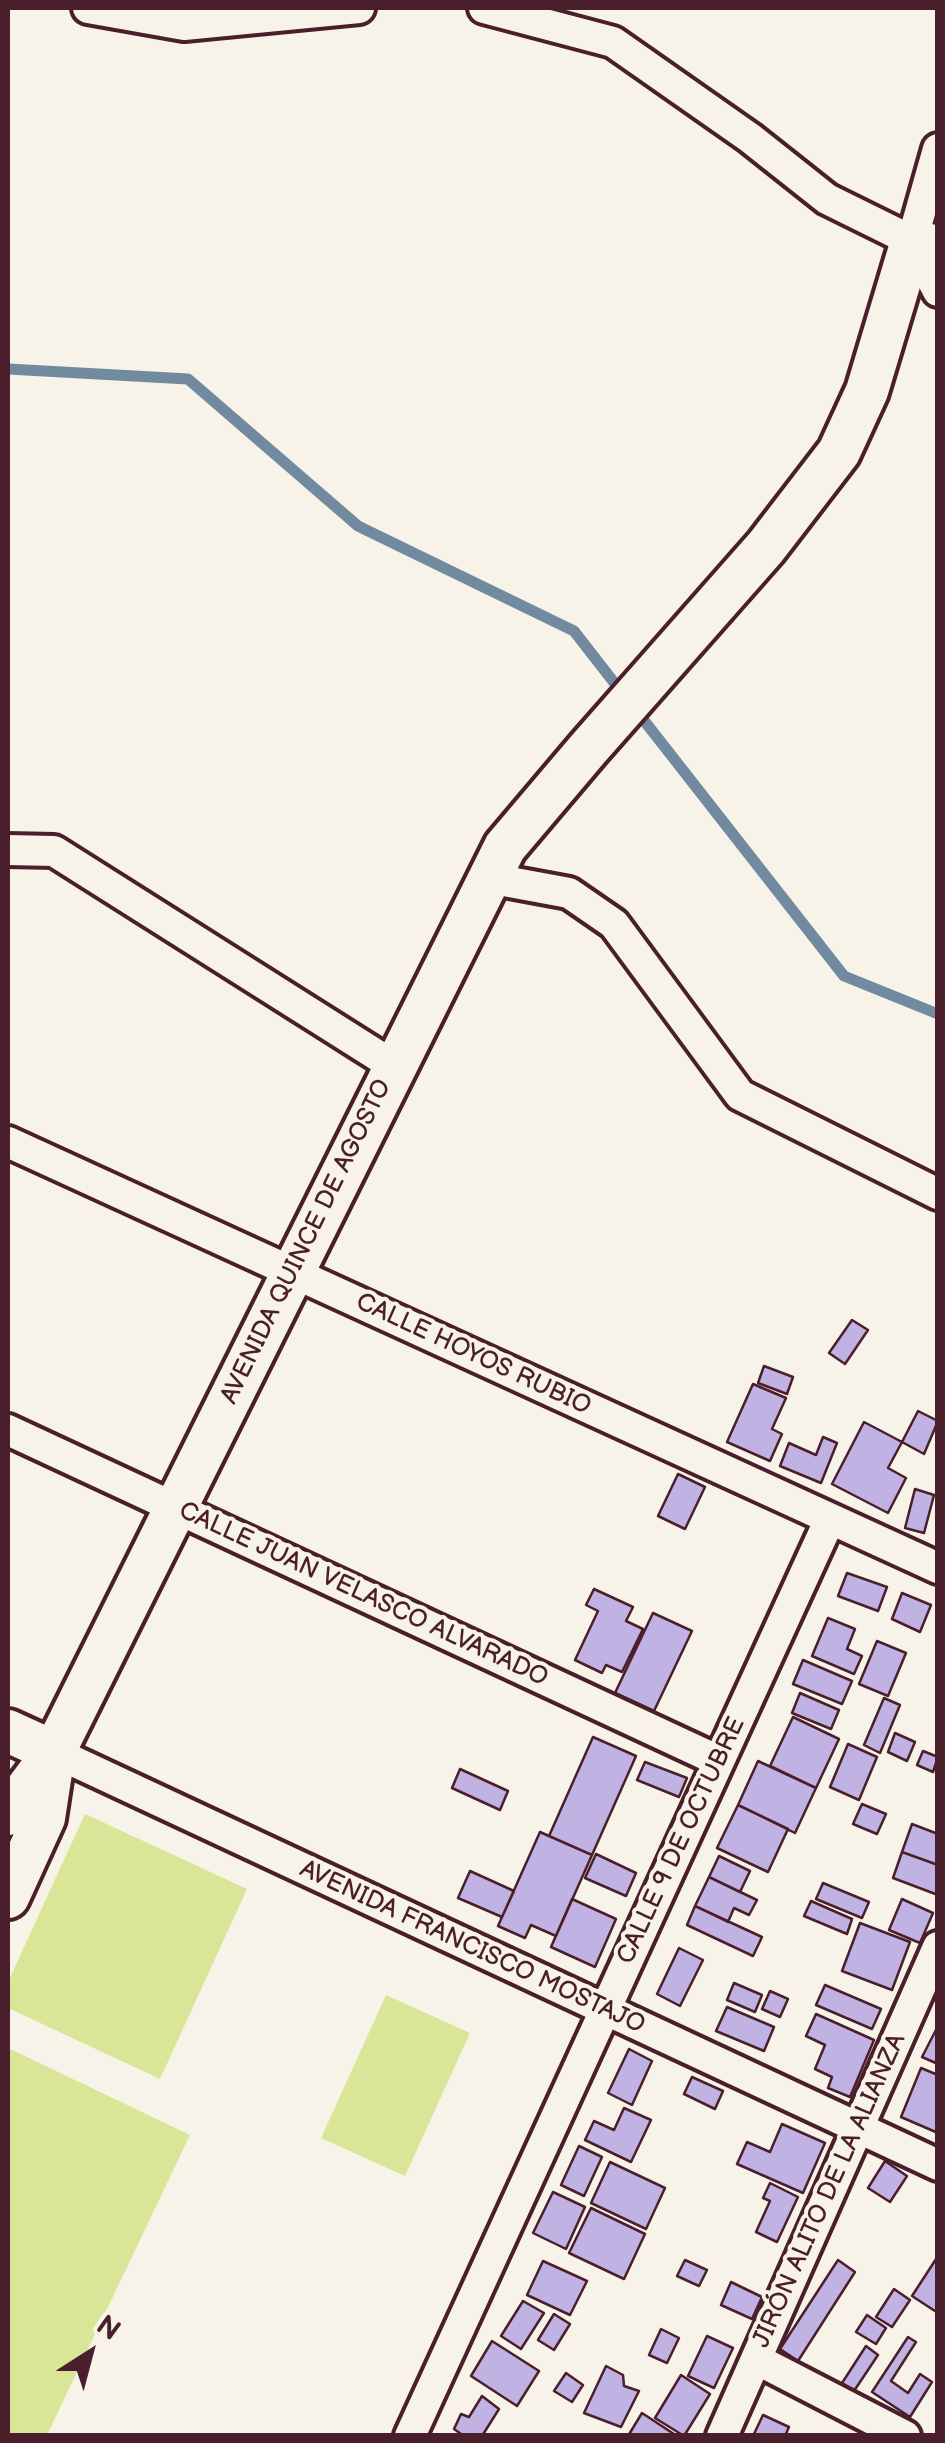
<!DOCTYPE html>
<html>
<head>
<meta charset="utf-8">
<style>
	body { margin:0 }
	#map { position:relative; width:945px; height:2443px; overflow:hidden; background:#f7f3e8; font-family:"Balsamiq Sans",sans-serif }
	canvas { display:block }
	.frame { position:absolute; inset:0; border:10px solid #4a1f2b; pointer-events:none }
	.north { position:absolute; left:40px; top:2303px; width:100px; height:100px; -webkit-text-stroke:8px #f7f3e8; paint-order:stroke; rotate:36deg; font-size:28px; font-weight:700; line-height:40px; text-align:center; color:#4a1f2b }
	.north::after { content:''; display:block; margin:auto; width:35px; height:45px; background:#4a1f2b; clip-path:polygon(50% 0,100% 100%,50% 72%,0 100%) }
</style>
</head>
<body>
<div id="map">
<canvas width="945" height="2443"></canvas>
<div class="frame"></div>
<div class="north">N</div>
</div>
<script>
const ctx = document.querySelector('canvas').getContext('2d');
ctx.lineJoin = 'round';
function paint(path, color) { ctx.fillStyle = color; ctx.fill(path, 'evenodd'); }
function stroke(path, color, width, dash) { ctx.strokeStyle = color; ctx.lineWidth = width; ctx.lineCap = dash ? 'butt' : 'round'; ctx.setLineDash(dash || []); ctx.stroke(path); }
function label(font, color, halo, rows, align = 'center') {
  ctx.font = font + ' "Balsamiq Sans",sans-serif'; ctx.lineWidth = 8; ctx.setLineDash([]); ctx.textBaseline = 'middle'; ctx.strokeStyle = halo; ctx.fillStyle = color; for (const [text, x, y, turn = 0] of rows) {
    ctx.save(); ctx.translate(x, y); ctx.rotate((+turn || 0) * Math.PI / 180); ctx.textAlign = isNaN(turn) ? turn : align; if (halo) ctx.strokeText(text, 0, 0); ctx.fillText(text, 0, 0); ctx.restore();
  }
}
paint(new Path2D(`
	M85 1814 247 1889 160 2079 8 2008V1982Z
	M386 1995 470 2033 405 2176 321 2138Z
	M8 2048 190 2135 47 2435H8Z`), '#d9e597');
stroke(new Path2D(`
	M8 369 188 379 358 526 574 631 623 694
	M635 709 844 976 938 1014`), '#728a9f', 11);
const building = new Path2D(`
	M852 1320 868 1330 845 1364 829 1353Z
	M764 1366 793 1377 787 1394 758 1383Z
	M753 1384 786 1398 772 1429 782 1434 770 1461 727 1442Z
	M918 1411 938 1421 924 1454 902 1442Z
	M864 1422 902 1442 888 1468 906 1478 888 1513 832 1484Z
	M823 1437 837 1443 821 1483 780 1466 789 1443 816 1455Z
	M678 1474 705 1487 685 1529 658 1516Z
	M915 1489 934 1495 924 1533 905 1528Z
	M847 1573 887 1587 878 1611 838 1596Z
	M594 1589 633 1607 626 1621 643 1629 622 1672 606 1665 602 1673 575 1660 598 1611 586 1605Z
	M902 1593 931 1605 920 1632 892 1619Z
	M653 1613 692 1631 654 1711 615 1693Z
	M828 1618 855 1629 847 1649 862 1656 854 1674 812 1656Z
	M877 1641 906 1653 888 1696 859 1684Z
	M803 1660 852 1681 842 1704 793 1684Z
	M800 1693 839 1710 831 1729 792 1713Z
	M884 1698 900 1705 880 1753 864 1745Z
	M793 1717 839 1739 816 1788 770 1766Z
	M895 1733 915 1742 907 1761 888 1752Z
	M593 1737 636 1756 592 1855 549 1836Z
	M848 1744 877 1757 859 1800 830 1787Z
	M923 1751 938 1757 933 1772 917 1765Z
	M758 1761 816 1788 795 1833 738 1805Z
	M645 1762 687 1778 679 1797 637 1780Z
	M460 1769 508 1791 500 1810 452 1788Z
	M862 1804 886 1814 877 1834 853 1824Z
	M738 1805 788 1829 768 1872 717 1848Z
	M912 1824 938 1834V1865L902 1852Z
	M540 1832 592 1855 556 1936 531 1925 525 1938 498 1926Z
	M902 1852 938 1865V1895L893 1878Z
	M596 1854 636 1873 626 1896 585 1878Z
	M719 1856 750 1871 740 1892 709 1877Z
	M470 1871 514 1891 502 1917 458 1898Z
	M709 1877 757 1900 749 1915 734 1908 728 1922 695 1906Z
	M823 1883 869 1902 862 1918 816 1899Z
	M572 1899 616 1919 595 1967 551 1947Z
	M902 1899 933 1913 920 1943 889 1930Z
	M811 1901 852 1919 847 1934 804 1916Z
	M695 1906 762 1937 753 1956 687 1925Z
	M860 1923 910 1942 892 1990 842 1971Z
	M679 1948 703 1960 680 2006 657 1994Z
	M734 1983 762 1995 755 2012 727 2000Z
	M825 1985 881 2009 872 2029 816 2005Z
	M770 1991 788 1999 780 2017 762 2009Z
	M727 2007 774 2027 764 2051 716 2031Z
	M816 2014 874 2040 850 2097 828 2088 832 2077 815 2069 825 2045 806 2036Z
	M938 2026V2064L922 2057Z
	M629 2049 652 2061 632 2105 608 2093Z
	M921 2068 938 2075V2133L901 2117Z
	M692 2077 723 2091 715 2109 684 2094Z
	M624 2108 651 2120 631 2162 585 2140 594 2121 614 2130Z
	M782 2124 825 2143 803 2193 737 2164 747 2142 770 2152Z
	M579 2146 602 2157 584 2196 561 2185Z
	M885 2161 907 2176 890 2202 868 2188Z
	M610 2162 665 2188 646 2229 591 2203Z
	M770 2183 798 2197 777 2242 756 2232 770 2201 763 2198Z
	M553 2192 585 2207 566 2249 533 2233Z
	M591 2208 645 2234 624 2279 569 2253Z
	M938 2256V2313L912 2296Z
	M685 2260 707 2270 699 2286 677 2276Z
	M838 2260 855 2272 798 2361 780 2349Z
	M543 2261 587 2281 570 2315 527 2295Z
	M731 2282 762 2297 752 2319 721 2305Z
	M894 2289 910 2300 892 2327 876 2317Z
	M523 2301 544 2313 521 2349 501 2336Z
	M554 2314 570 2324 554 2350 538 2340Z
	M867 2315 886 2328 876 2344 856 2332Z
	M661 2329 679 2338 667 2363 649 2355Z
	M707 2336 733 2348 714 2388 688 2376Z
	M908 2337 916 2342 891 2381 908 2393 920 2374 932 2382 910 2417 872 2392Z
	M492 2341 539 2371 517 2406 471 2376Z
	M866 2346 878 2355 854 2391 842 2383Z
	M606 2366 623 2375 624 2386 639 2391 621 2427 584 2413Z
	M566 2373 583 2385 572 2402 554 2391Z
	M681 2375 710 2394 684 2436 655 2418Z
	M482 2396 499 2409 482 2436H464L454 2429 461 2414 469 2417Z
	M642 2413 677 2436H628Z
	M763 2415 789 2427 785 2436H753Z`);
paint(building, '#c0b2e2');
stroke(building, '#4a1f2b', 2.5);
const street = new Path2D(`
	M88 8 184 25 359 8
	M484 8 613 42 750 138 827 199 912 241 938 291
	M912 241 938 149
	M8 850 54 851 394 1066
	M488 878 569 893 614 924 740 1095 938 1194
	M8 1142 938 1568
	M8 1430 719 1761
	M54 1752 938 2165
	M756 2359 905 2436
	M410 2436 830 1519
	M722 2436 938 1947`);
const secondary = new Path2D(`
	M8 1731 54 1752
	M8 1814 54 1752 505 847 588 749 766 547 839 452 867 391 912 241 938 247
	M8 1897 44 1818 54 1753`);
stroke(street, '#4a1f2b', 38);
stroke(secondary, '#4a1f2b', 50);
stroke(street, '#f7f3e8', 30);
stroke(secondary, '#f7f3e8', 42);
label('25px', '#4a1f2b', '#f7f3e8', [
	["AVENIDA QUINCE DE AGOSTO",307,1242,-64],
	["CALLE HOYOS RUBIO",473,1355,25],
	["CALLE JUAN VELASCO ALVARADO",363,1595,25],
	["CALLE 9 DE OCTUBRE",682,1841,-65],
	["AVENIDA FRANCISCO MOSTAJO",472,1948,25],
	["JIRÓN ALITO DE LA ALIANZA",830,2191,-66]
]);
</script>
</body>
</html>
